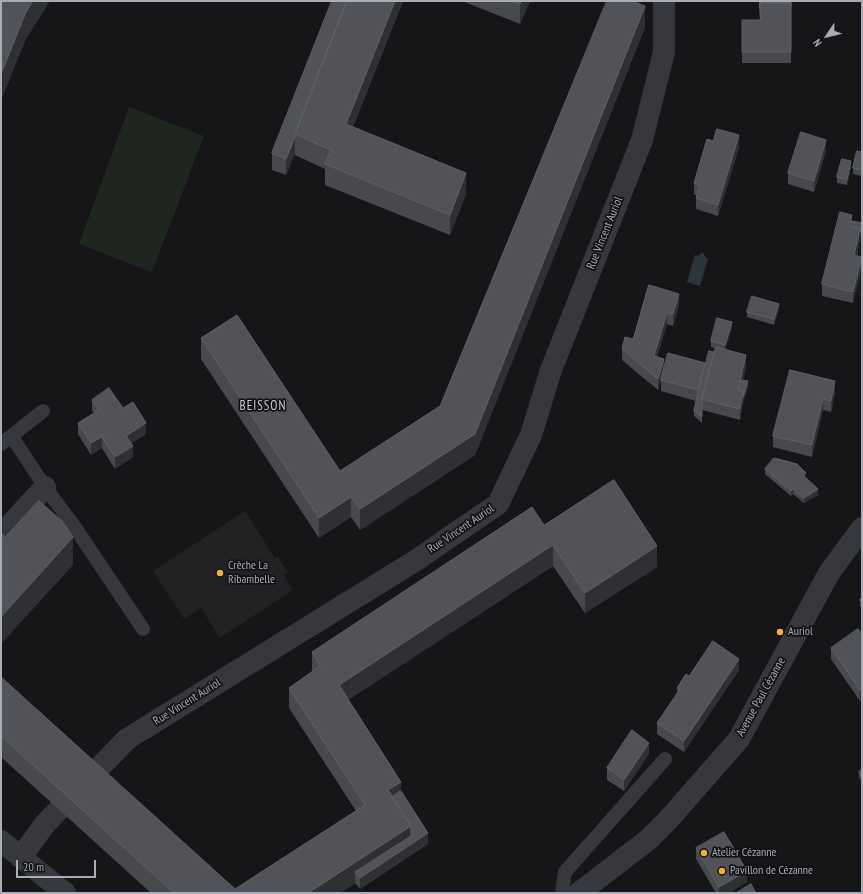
<!DOCTYPE html>
<html>
<head>
<meta charset="utf-8">
<style>
	body { margin:0 }
	#map { position:relative; width:863px; height:894px; overflow:hidden; background:#161618; font-family:"PT Sans Narrow",sans-serif }
	canvas { display:block }
	.frame { position:absolute; inset:0; border:2px solid #a8adb8; pointer-events:none }
	.north { position:absolute; left:807px; top:16px; width:40px; height:40px; -webkit-text-stroke:3px #111113; paint-order:stroke; rotate:235deg; font-size:11px; font-weight:700; line-height:16px; text-align:center; color:#a8adb8 }
	.north::after { content:''; display:block; margin:auto; width:14px; height:18px; background:#a8adb8; clip-path:polygon(50% 0,100% 100%,50% 72%,0 100%) }
	.scale { position:absolute; left:16px; top:860px; width:80px; height:18px; box-sizing:border-box; border:2px solid #a8adb8; border-top:0; padding-left:5px; font-size:12px; line-height:14px; white-space:nowrap; color:#a8adb8; -webkit-text-stroke:3px #111113; paint-order:stroke }
</style>
</head>
<body>
<div id="map">
<canvas width="863" height="894"></canvas>
<div class="frame"></div>
<div class="north">N</div>
<div class="scale">20 m</div>
</div>
<script>
const ctx = document.querySelector('canvas').getContext('2d');
ctx.lineJoin = 'round';
function paint(path, color) { ctx.fillStyle = color; ctx.fill(path, 'evenodd'); }
function stroke(path, color, width, dash) { ctx.strokeStyle = color; ctx.lineWidth = width; ctx.lineCap = dash ? 'butt' : 'round'; ctx.setLineDash(dash || []); ctx.stroke(path); }
function label(font, color, halo, rows, align = 'center') {
  ctx.font = font + ' "PT Sans Narrow",sans-serif'; ctx.lineWidth = 3.5; ctx.setLineDash([]); ctx.textBaseline = 'middle'; ctx.strokeStyle = halo; ctx.fillStyle = color; for (const [text, x, y, turn = 0] of rows) {
    ctx.save(); ctx.translate(x, y); ctx.rotate((+turn || 0) * Math.PI / 180); ctx.textAlign = isNaN(turn) ? turn : align; if (halo) ctx.strokeText(text, 0, 0); ctx.fillText(text, 0, 0); ctx.restore();
  }
}
paint(new Path2D(`
	M245 511 275 558 278 557 288 572 284 575 293 590 220 638 201 608 184 619 153 571Z`), '#222225');
paint(new Path2D(`
	M129 107 204 136 152 272 79 244Z`), '#1e261f');
paint(new Path2D(`
	M703 252 705 257 708 259 700 286 687 282 695 255 698 256Z`), '#2c353c');
stroke(new Path2D(`
	M12 437 45 487 74 526 143 629
	M1 444 43 411
	M562 893 565 872 665 759`), '#37383d', 14);
stroke(new Path2D(`
	M1 535 45 487
	M1 841 65 893
	M21 857 45 824 127 739 415 561 498 504 531 435 551 370 642 140 664 52V1
	M579 893 649 839 668 820 739 739 829 573 862 528`), '#37383d', 22);
paint(new Path2D(`
	M332 1H403L353 127 466 194 450 235 325 185V169L295 155V153L286 175 272 170V153Z
	M462 1H530L520 24Z
	M791 1V63H742V20H760Z
	M645 27 475 455 360 530 351 517 319 538 201 359V338L340 471 440 406Z
	M713 141 739 147 718 216 696 209V198L697 196 694 194V183Z
	M826 151 814 192 788 184V173Z
	M862 152V176L853 174V168Z
	M851 167 847 185 837 183V177Z
	M852 221 860 238 857 255 853 303 822 296V284Z
	M649 285 679 305 673 326 667 324 657 357 664 369H705L714 352 715 348 711 347V341L732 327 725 350 746 366 743 380 748 387 743 403 740 420 702 410V423L694 416V411L696 401 661 391V380L662 376 658 390 622 360V349L633 339Z
	M779 309 774 325 747 317V312Z
	M790 370 835 392 831 412 823 410 812 457 773 447V436Z
	M92 400 123 408 146 434 131 443 133 457 115 469 102 448 91 455 78 434V423L94 413 92 411Z
	M765 469 806 478 818 495 804 503 793 494 791 496 765 474Z
	M544 525 657 567 585 613 553 566 348 700 401 791 428 844 360 889 355 883 340 893H151L1 757V677L235 889 356 811 289 708V688L312 672V652Z
	M862 597V609L860 606V600Z
	M862 634V700L860 701 831 659V648Z
	M739 670 684 752 657 734V723L677 694V688Z
	M649 754 624 791 607 780V768Z
	M862 769V783L859 777V772Z
	M696 848 747 882 729 893H716L696 859Z`), '#47494d');
paint(new Path2D(`
	M33 1H50L26 39 1 101V72L26 12Z
	M395 1H403L346 145V124Z
	M521 1H530L520 24V4Z
	M645 6V27L475 455 360 530V509L475 434Z
	M739 135V147L718 216V205Z
	M295 137V153L286 175V159Z
	M826 140V151L814 192V181Z
	M851 161V167L847 185V180Z
	M466 173V194L450 235V215Z
	M852 215V226H849Z
	M862 226V231L854 266V255L860 229Z
	M862 257V268L853 303V292Z
	M679 294V305L673 326V314Z
	M779 304V309L774 325V319Z
	M667 313V324L654 367V356Z
	M732 322V327L725 351V345Z
	M746 355V366L739 396 738 390Z
	M664 359V371L658 390V379Z
	M705 363V374L698 401V390Z
	M748 381V387L743 403 740 420V409L743 391Z
	M835 381V392L831 412V401Z
	M823 399V410L812 457V445Z
	M146 423V434L126 447V436Z
	M102 437V448L91 455V443Z
	M133 446V457L115 469V457Z
	M793 489V494L791 496V491Z
	M818 489V495L804 503V498Z
	M351 497V517L319 538V518Z
	M73 537V565L1 644V617Z
	M553 545V566L339 706V685Z
	M657 546V567L585 613V593Z
	M739 659V670L684 752V741Z
	M862 689V700L860 701V690Z
	M649 743V754L624 791V780Z
	M401 782V802L393 808 388 790Z
	M411 826 428 833V844L360 889V878L355 872V883L340 893H308Z
	M747 871V882L729 893H719V887Z`), '#2f3033');
const building = new Path2D(`
	M1 1H33L26 12 1 74Z
	M332 1H347L295 134V137L286 159 272 153Z
	M347 1H395L346 124 466 173 450 215 325 164 331 150 295 134Z
	M513 1H521L520 4Z
	M607 1H632L645 6 475 434 360 509 351 497 319 518 201 338 237 315 340 471 440 406Z
	M760 1H791V6V3H760V9Z
	M760 3H791V52H742V20H760Z
	M717 129 739 135 718 205 696 198 700 185 694 183 707 139 713 141Z
	M801 132 826 140 814 181 788 173Z
	M857 151 862 152V170L853 168Z
	M842 159 851 161 847 180 837 177Z
	M840 212 852 215 849 226 860 229 854 255 862 257 853 292 822 284Z
	M852 221 862 223 860 232V229L851 227Z
	M649 285 679 294 673 314 667 313 654 356 664 359 658 379 622 349 625 337 633 339Z
	M752 296 779 304 774 319 747 312Z
	M717 318 732 322 725 345 711 341Z
	M716 347 746 355 738 390 743 391 740 409 702 399Z
	M709 351 714 352 702 399V417L694 411Z
	M668 353 705 363 698 390 661 380Z
	M790 370 835 381 831 401 823 399 812 445 773 436Z
	M741 380 748 381 743 397V391L739 390Z
	M109 388 123 408 133 402 146 423 126 436 133 446 115 457 102 437 91 443 78 423 99 410 92 400Z
	M774 458 797 464 806 473 804 476 818 489 804 498 793 489 791 491 765 469Z
	M614 480 657 546 585 593 553 545 339 685 401 782 388 790 411 826 308 893H174L1 736V677L235 889 365 805 289 688 320 666 312 652 532 507 544 525Z
	M39 501 62 521 73 537 1 617V533L5 537Z
	M862 597V604L860 600Z
	M858 629 862 634V689L860 690 831 648Z
	M713 641 739 659 684 741 657 723 680 689 677 688 686 674 689 676Z
	M632 730 649 743 624 780 607 768Z
	M862 769V778L859 772Z
	M401 791 428 833 360 878 355 872 411 836V826L392 797Z
	M724 832 747 871 719 887 696 848Z
	M751 884 756 893H736Z`);
paint(building, '#525359');
stroke(building, '#5f6168', 1);
for (const [x, y, r, color] of [
	[220,573,4,"#f2b134"],
	[780,632,4,"#f2b134"],
	[704,853,4,"#f2b134"],
	[722,871,4,"#f2b134"]
]) { const dot = new Path2D(); dot.arc(x, y, r, 0, 2 * Math.PI); ctx.fillStyle = color; ctx.fill(dot); stroke(dot, '#111113', 1.5); }
label('12px', '#a8adb8', '#111113', [
	["Rue Vincent Auriol",605,233,-68],
	["Rue Vincent Auriol",461,529,-34],
	["Avenue Paul Cézanne",761,697,-61],
	["Rue Vincent Auriol",187,702,-32]
]);
label('12px', '#a8adb8', '#111113', [
	["Crèche La",228,566],
	["Ribambelle",228,580],
	["Auriol",788,632],
	["Atelier Cézanne",712,853],
	["Pavillon de Cézanne",730,871]
], 'left');
ctx.letterSpacing = '1px';
label('13px', '#c9ccd4', '#111113', [
	["BEISSON",263,406]
]);
ctx.letterSpacing = '0px';
</script>
</body>
</html>
